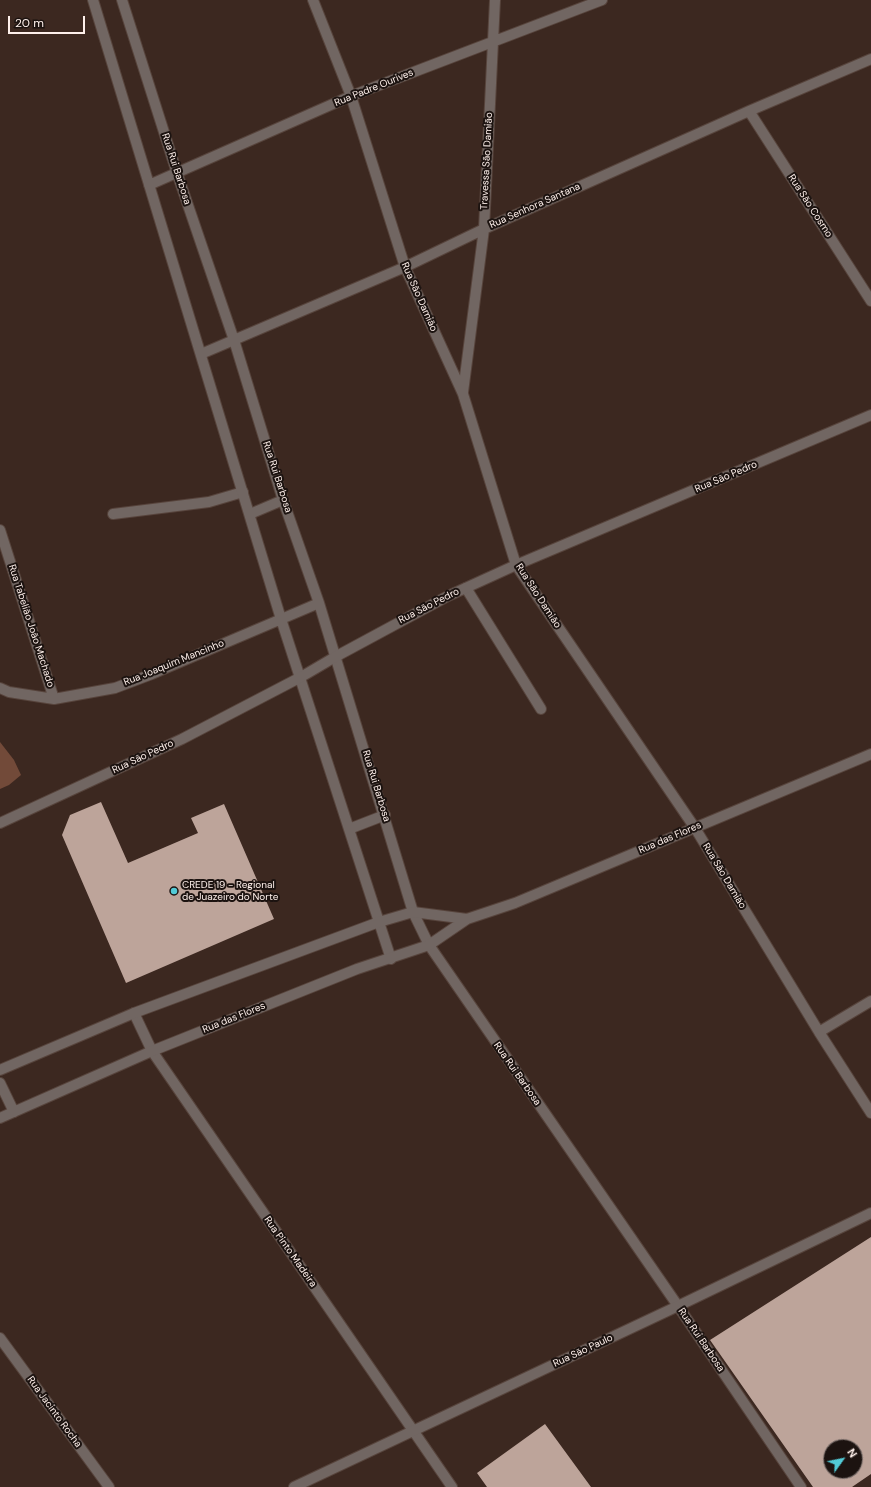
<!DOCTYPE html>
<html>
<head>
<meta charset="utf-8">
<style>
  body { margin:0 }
  #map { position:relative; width:871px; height:1487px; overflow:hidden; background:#3c2820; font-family:"DM Sans",sans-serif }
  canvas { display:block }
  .north { position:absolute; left:823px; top:1439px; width:40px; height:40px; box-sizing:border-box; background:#1c1310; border:1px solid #766b68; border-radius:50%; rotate:57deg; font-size:11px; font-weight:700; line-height:16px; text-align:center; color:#fef0eb }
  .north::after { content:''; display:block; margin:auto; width:14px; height:18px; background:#52cbd7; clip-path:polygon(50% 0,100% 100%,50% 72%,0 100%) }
  .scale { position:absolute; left:8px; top:16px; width:77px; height:18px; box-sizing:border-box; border:2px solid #fef0eb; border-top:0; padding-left:5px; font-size:12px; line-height:14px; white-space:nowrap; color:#fef0eb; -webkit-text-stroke:3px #1c1310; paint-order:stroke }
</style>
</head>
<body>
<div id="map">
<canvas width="871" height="1487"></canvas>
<div class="north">N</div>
<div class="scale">20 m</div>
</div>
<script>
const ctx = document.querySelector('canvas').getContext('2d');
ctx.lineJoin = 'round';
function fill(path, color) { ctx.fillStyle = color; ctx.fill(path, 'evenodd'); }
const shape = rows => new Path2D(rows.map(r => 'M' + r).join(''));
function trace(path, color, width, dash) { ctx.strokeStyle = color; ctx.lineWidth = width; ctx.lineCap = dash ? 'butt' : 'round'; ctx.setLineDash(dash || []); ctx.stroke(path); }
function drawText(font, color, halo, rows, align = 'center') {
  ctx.font = font + ' "DM Sans",sans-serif'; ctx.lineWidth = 4; ctx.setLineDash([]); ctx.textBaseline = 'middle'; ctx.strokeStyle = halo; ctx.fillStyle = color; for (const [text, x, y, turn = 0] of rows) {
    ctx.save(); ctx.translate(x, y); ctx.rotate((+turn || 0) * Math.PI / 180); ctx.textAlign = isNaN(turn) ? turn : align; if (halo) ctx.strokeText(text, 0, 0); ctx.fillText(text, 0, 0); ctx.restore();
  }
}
fill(shape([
  [0,742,14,760,21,775,9,785,0,789]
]), '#724a39');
fill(shape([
  [101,802,128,863,198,833,191,818,224,804,274,919,126,983,62,835,70,815],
  [871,1237,871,1474,852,1487,813,1487,710,1340],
  [831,1447,855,1447,855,1471,831,1471],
  [545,1424,591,1487,487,1487,477,1473]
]), '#bda49a');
const service = shape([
  [113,514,209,502,243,492],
  [466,588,541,709]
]);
const minor = shape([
  [93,0,281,619,391,959],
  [122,0,177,173,234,340,283,500,319,603,413,912,429,945,678,1306,801,1487],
  [313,0,351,96,405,267,463,394,516,565,695,828,819,1032,871,1113],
  [749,111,871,301],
  [149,185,351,96,602,0],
  [201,354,405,267,484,229,749,111,871,59],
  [463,392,484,229,495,0],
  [250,514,283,500],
  [0,530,54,699],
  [0,688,9,692,54,699,115,688,152,674,319,603],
  [349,829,385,815],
  [134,1013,152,1051,452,1487],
  [819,1032,871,1001],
  [0,1338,109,1487]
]);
const tertiary = shape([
  [0,823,182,739,301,677,335,657,448,596,516,565,871,415],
  [0,1070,134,1013,379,922,413,912,467,919],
  [0,1083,14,1112],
  [0,1118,152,1051,357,969,429,945,467,919,515,903,871,754],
  [294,1487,678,1306,871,1213]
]);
trace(service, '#57443c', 12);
trace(minor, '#57443c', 12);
trace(tertiary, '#57443c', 12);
trace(service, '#716662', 10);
trace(minor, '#716662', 10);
trace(tertiary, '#716662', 10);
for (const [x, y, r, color] of [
  [174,891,4,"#52cbd7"]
]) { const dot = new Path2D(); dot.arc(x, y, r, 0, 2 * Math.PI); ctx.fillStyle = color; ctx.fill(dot); trace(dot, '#1c1310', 1.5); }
drawText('10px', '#fef0eb', '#1c1310', [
  ["Rua Padre Ourives",374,88,-22],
  ["Travessa São Damião",487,161,-87],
  ["Rua Rui Barbosa",176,169,72],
  ["Rua Senhora Santana",535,206,-24],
  ["Rua São Cosmo",810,206,57],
  ["Rua São Damião",419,297,66],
  ["Rua Rui Barbosa",277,477,72],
  ["Rua São Pedro",726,477,-23],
  ["Rua São Damião",538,596,57],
  ["Rua São Pedro",429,606,-27],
  ["Rua Tabelião João Machado",31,626,72],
  ["Rua Joaquim Mancinho",174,663,-22],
  ["Rua São Pedro",143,757,-25],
  ["Rua Rui Barbosa",376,786,73],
  ["Rua das Flores",670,838,-23],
  ["Rua São Damião",724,876,59],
  ["Rua das Flores",234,1018,-22],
  ["Rua Rui Barbosa",517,1074,55],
  ["Rua Pinto Madeira",290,1252,55],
  ["Rua Rui Barbosa",701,1340,56],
  ["Rua São Paulo",583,1351,-25],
  ["Rua Jacinto Rocha",54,1412,54]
]);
drawText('10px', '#fef0eb', '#1c1310', [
  ["CREDE 19 - Regional",182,885],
  ["de Juazeiro do Norte",182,897]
], 'left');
</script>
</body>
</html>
